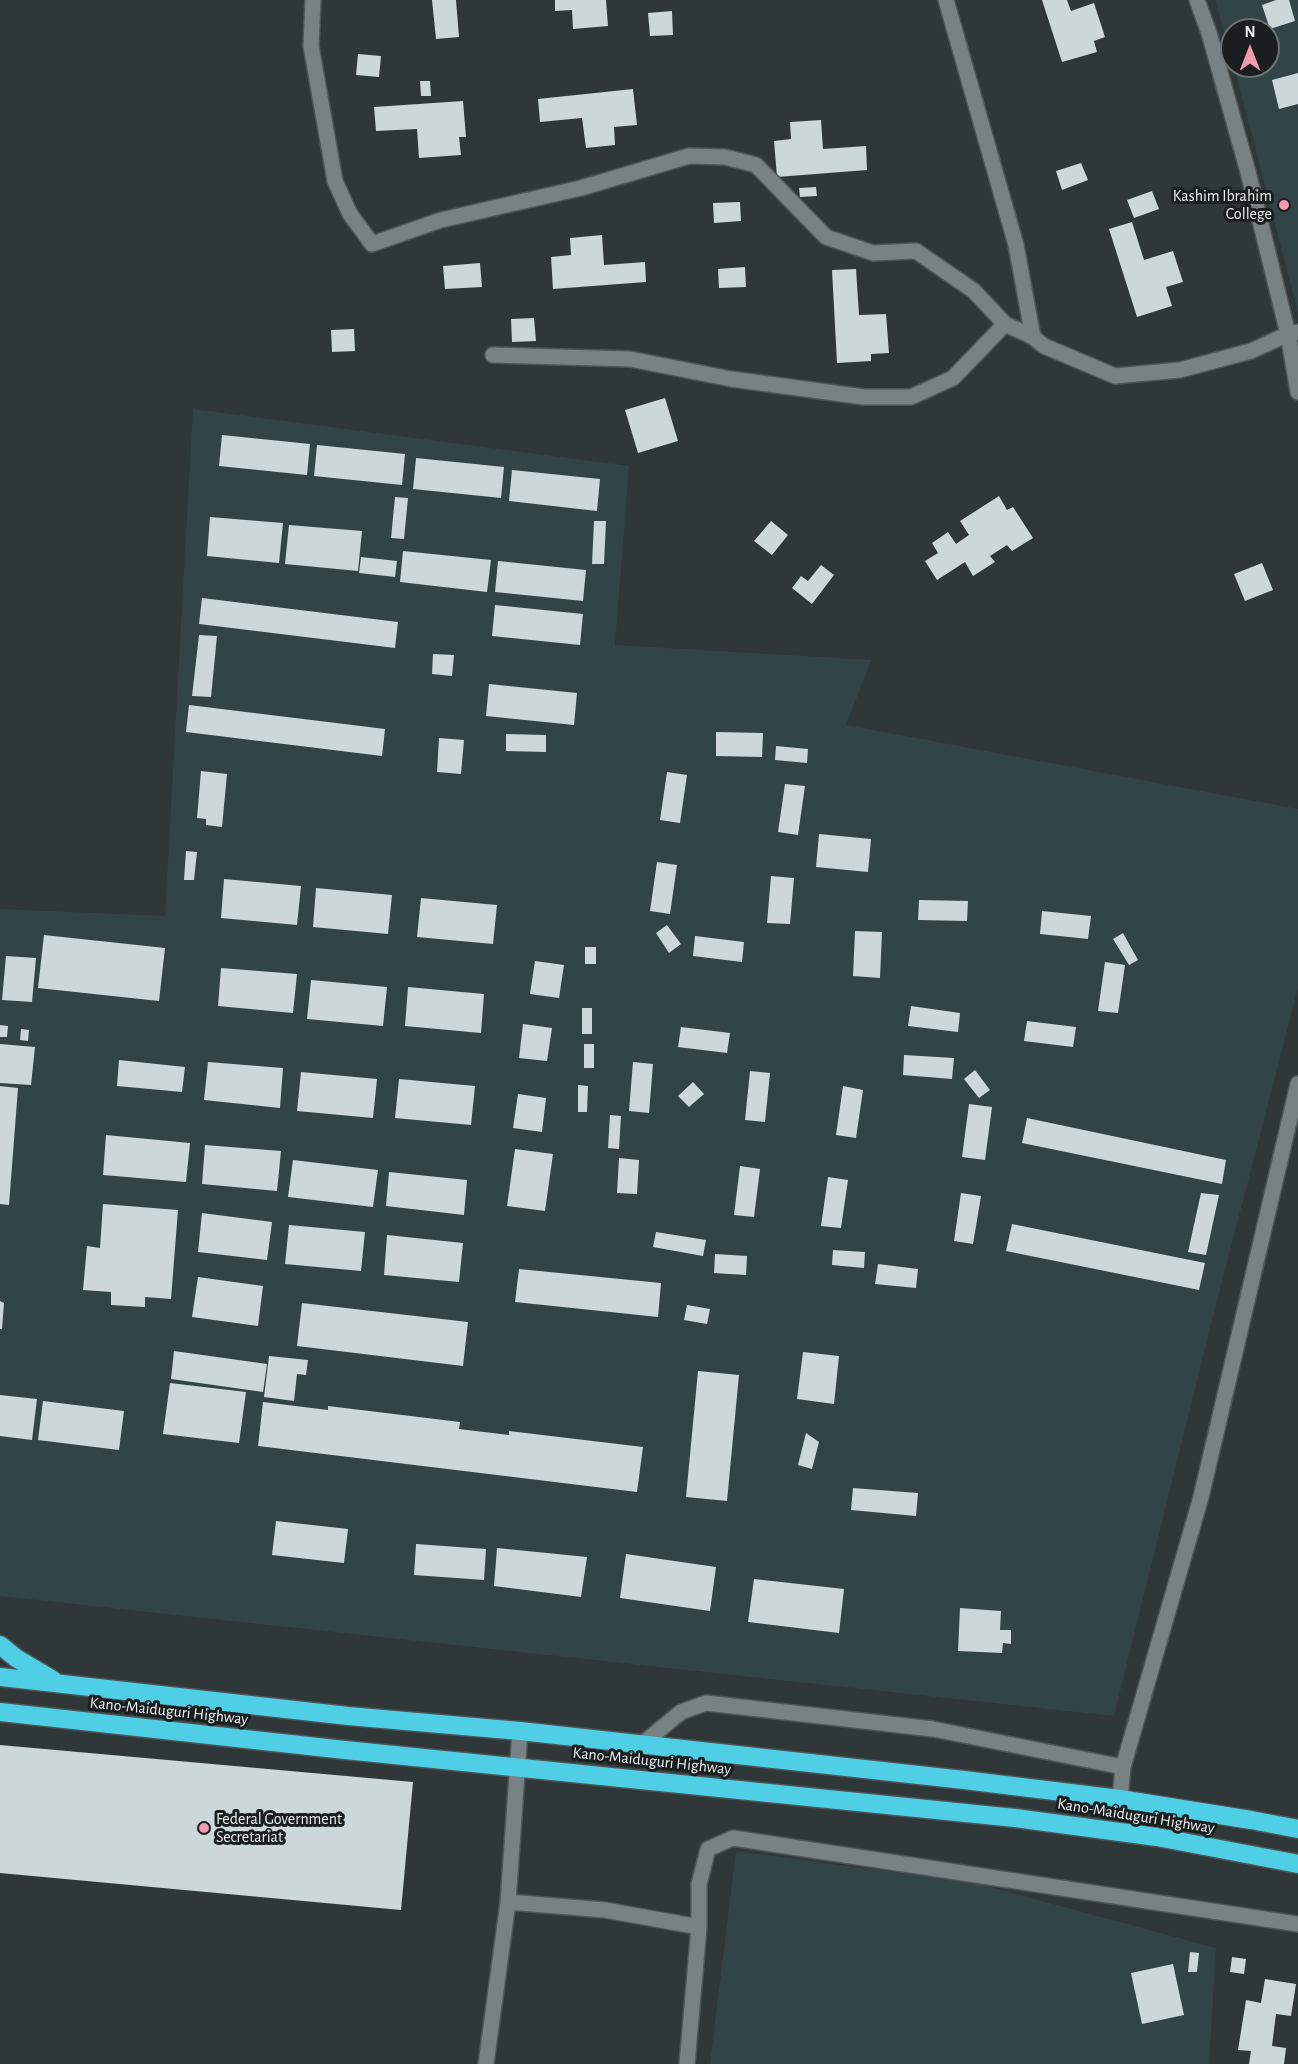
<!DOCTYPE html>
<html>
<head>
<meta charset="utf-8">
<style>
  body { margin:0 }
  #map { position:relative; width:1298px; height:2064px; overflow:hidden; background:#2f3739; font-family:"Alegreya Sans",sans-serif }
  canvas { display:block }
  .north { position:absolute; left:1220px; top:18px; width:60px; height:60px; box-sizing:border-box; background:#1a1e1e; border:2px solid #6e7273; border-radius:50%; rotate:0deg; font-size:16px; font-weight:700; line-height:24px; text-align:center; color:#ecf1f2 }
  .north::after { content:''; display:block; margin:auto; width:21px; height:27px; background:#f19ab2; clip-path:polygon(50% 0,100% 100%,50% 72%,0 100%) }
</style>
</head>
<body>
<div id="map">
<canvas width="1298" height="2064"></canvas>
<div class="north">N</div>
</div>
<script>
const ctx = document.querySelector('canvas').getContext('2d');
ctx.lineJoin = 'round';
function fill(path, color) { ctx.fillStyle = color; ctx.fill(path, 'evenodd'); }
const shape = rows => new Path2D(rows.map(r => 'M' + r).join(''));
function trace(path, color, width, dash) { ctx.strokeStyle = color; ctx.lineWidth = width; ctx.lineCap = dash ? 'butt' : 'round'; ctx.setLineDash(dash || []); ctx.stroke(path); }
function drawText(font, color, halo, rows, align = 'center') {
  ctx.font = font + ' "Alegreya Sans",sans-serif'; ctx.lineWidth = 6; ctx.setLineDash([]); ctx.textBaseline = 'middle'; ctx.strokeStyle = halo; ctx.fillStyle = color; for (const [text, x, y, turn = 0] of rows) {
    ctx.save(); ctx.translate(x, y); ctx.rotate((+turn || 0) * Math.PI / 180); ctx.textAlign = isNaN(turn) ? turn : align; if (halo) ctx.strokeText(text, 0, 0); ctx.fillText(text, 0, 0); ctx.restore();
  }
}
fill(shape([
  [1215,0,1298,0,1298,313,1234,66,1268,66,1268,30,1232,30,1232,61],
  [193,409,629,466,615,645,871,660,846,725,1298,809,1298,988,1211,1324,1114,1716,0,1596,0,909,165,916],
  [736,1851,975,1883,1216,1948,1209,2064,710,2064]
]), '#334446');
fill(shape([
  [432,0,456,0,459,37,436,39],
  [555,0,606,0,608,26,573,29,572,10,555,11],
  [1042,0,1067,0,1071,11,1094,3,1105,37,1094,41,1097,52,1062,62],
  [1276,0,1289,0,1295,21,1270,29,1262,5],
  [672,11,673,35,650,36,648,13],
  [358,54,381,56,379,77,356,75],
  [1298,73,1298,104,1279,109,1272,80],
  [420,81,430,81,431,96,421,96],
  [633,89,637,125,614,127,615,145,586,148,582,118,540,122,538,99],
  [463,101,466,137,459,137,461,155,419,158,417,129,376,131,374,107],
  [821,120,823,149,866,146,867,170,777,177,774,141,791,139,790,122],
  [1081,163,1088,180,1062,190,1056,171],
  [816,187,817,196,800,197,799,188],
  [1152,191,1159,209,1134,218,1127,200],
  [740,202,741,221,714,223,713,203],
  [1132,222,1144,260,1173,251,1183,282,1166,287,1172,306,1137,317,1109,229],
  [602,235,604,265,645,262,646,282,553,289,551,257,571,255,570,238],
  [480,263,482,287,445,289,443,266],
  [745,267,746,287,719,288,718,269],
  [856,269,859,315,886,314,889,353,871,354,871,361,837,363,832,270],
  [534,318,536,341,512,342,511,319],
  [354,329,355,351,332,352,331,330],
  [665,398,678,441,638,453,625,410],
  [222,435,310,444,307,475,219,466],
  [317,445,405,454,402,485,314,476],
  [416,458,504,467,501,498,413,489],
  [512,470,600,479,597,511,509,501],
  [999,496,1007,510,1013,507,1033,538,1012,551,1007,545,990,556,995,562,973,576,965,562,937,580,925,561,938,553,932,543,948,532,956,544,969,535,960,521],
  [395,497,408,498,404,539,391,538],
  [210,517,283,523,279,563,207,556],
  [594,521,606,521,604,564,592,564],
  [771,521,788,535,772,555,754,541],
  [289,525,362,531,358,571,285,564],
  [403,551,491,560,487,592,400,582],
  [361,557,397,561,395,577,359,573],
  [498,561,586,570,583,601,495,592],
  [1262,563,1273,590,1245,601,1234,574],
  [821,565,834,575,812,604,792,588,801,576,808,581],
  [202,598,398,622,395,648,199,624],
  [495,605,583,614,580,645,492,636],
  [199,635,217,636,211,697,192,696],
  [433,654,454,655,452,676,432,674],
  [489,684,577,693,574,725,486,716],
  [189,705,385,729,382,756,186,732],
  [716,732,763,733,762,757,716,756],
  [506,734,546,735,546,752,506,751],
  [439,738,464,740,461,774,437,772],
  [776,746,808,749,807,763,775,760],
  [201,771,227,774,222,827,206,825,206,819,197,818],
  [667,772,687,775,680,823,660,820],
  [785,784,805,786,798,835,778,832],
  [819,834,871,839,868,872,816,867],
  [186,851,197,852,194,880,184,880],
  [657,862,677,865,670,914,650,911],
  [771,876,794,878,790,924,767,923],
  [224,879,301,886,297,925,221,918],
  [316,888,392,895,388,934,313,927],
  [421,898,497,905,493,944,417,937],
  [919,900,968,901,967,921,918,920],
  [1042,911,1091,916,1088,939,1040,934],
  [667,925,681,944,669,953,656,933],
  [855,931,882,932,880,978,853,976],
  [1123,933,1138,960,1129,965,1113,939],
  [44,935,165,948,159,1001,38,988],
  [695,936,744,942,742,962,693,956],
  [585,947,596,947,596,964,585,964],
  [6,956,36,958,32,1002,2,1000],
  [535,961,564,965,559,998,530,994],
  [1105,962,1125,965,1118,1013,1098,1011],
  [221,968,297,974,293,1013,218,1006],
  [311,980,387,987,383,1026,307,1019],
  [408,987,484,994,481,1033,405,1026],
  [911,1006,960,1013,958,1032,908,1026],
  [582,1008,592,1008,592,1034,582,1034],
  [1027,1021,1076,1027,1073,1047,1024,1041],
  [523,1024,552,1028,547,1061,519,1058],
  [0,1025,8,1026,7,1037,0,1037],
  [681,1027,730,1033,727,1053,678,1047],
  [21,1029,29,1030,28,1041,20,1040],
  [0,1044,35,1047,31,1085,0,1083],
  [584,1044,594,1044,594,1068,584,1068],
  [904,1055,954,1058,952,1079,903,1075],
  [119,1060,185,1067,182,1092,117,1086],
  [208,1062,283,1068,280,1108,204,1100],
  [633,1062,653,1064,649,1113,629,1111],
  [975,1070,990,1090,979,1098,964,1079],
  [750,1071,770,1073,765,1122,745,1120],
  [301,1072,377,1079,373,1118,297,1111],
  [399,1079,475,1086,471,1125,395,1118],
  [693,1082,704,1094,689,1107,678,1096],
  [578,1085,588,1086,587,1112,578,1112],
  [0,1086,18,1088,9,1205,0,1204],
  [843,1086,863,1090,856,1138,836,1135],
  [518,1094,546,1098,542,1132,513,1128],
  [969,1104,992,1107,985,1160,962,1157],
  [610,1115,621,1116,619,1149,608,1148],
  [1027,1118,1226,1160,1222,1184,1022,1143],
  [106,1135,190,1143,186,1182,103,1175],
  [205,1145,281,1151,277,1191,202,1184],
  [515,1149,553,1154,545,1211,507,1206],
  [619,1158,639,1160,637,1194,617,1193],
  [293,1160,378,1170,373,1207,288,1197],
  [740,1166,760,1169,754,1217,734,1215],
  [389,1172,467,1180,464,1215,386,1206],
  [828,1177,848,1180,841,1228,821,1226],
  [961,1193,981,1196,973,1244,954,1241],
  [1201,1193,1219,1195,1206,1255,1188,1252],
  [103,1204,178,1210,171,1299,145,1297,145,1307,111,1305,111,1292,83,1290,87,1246,100,1248],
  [202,1213,272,1222,267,1260,198,1252],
  [1012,1224,1205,1263,1199,1290,1006,1251],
  [289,1225,365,1232,361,1271,285,1264],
  [656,1232,706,1240,703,1256,653,1247],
  [387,1235,463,1243,459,1282,384,1275],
  [833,1250,865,1252,864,1268,832,1265],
  [715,1254,747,1256,746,1275,714,1273],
  [878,1264,918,1269,916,1288,875,1284],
  [519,1269,661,1283,658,1317,515,1302],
  [198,1277,263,1286,258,1326,192,1317],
  [0,1301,4,1303,2,1329,0,1329],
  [302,1303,468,1322,463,1366,297,1346],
  [687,1305,710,1309,707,1324,684,1320],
  [174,1351,267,1364,263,1392,171,1379],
  [803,1352,839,1356,834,1404,797,1399],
  [269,1356,308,1360,306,1375,297,1374,294,1401,264,1397],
  [698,1371,739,1375,727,1501,686,1497],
  [170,1383,246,1392,239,1443,163,1434],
  [0,1395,37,1399,32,1440,0,1436],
  [43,1401,124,1411,119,1450,38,1440],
  [263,1402,328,1410,328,1406,460,1422,459,1429,509,1435,509,1431,643,1447,637,1492,258,1446],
  [806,1433,819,1442,812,1469,798,1465],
  [853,1488,918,1493,916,1516,851,1510],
  [276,1521,348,1529,344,1563,272,1555],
  [416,1544,486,1549,484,1580,414,1575],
  [497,1548,587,1557,581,1597,494,1586],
  [626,1554,716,1567,710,1611,620,1598],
  [754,1579,844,1589,839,1633,748,1622],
  [960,1608,1001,1611,1000,1630,1011,1630,1011,1644,1003,1643,1002,1653,958,1651],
  [0,1745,413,1782,401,1910,0,1873],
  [1190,1952,1199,1953,1197,1972,1188,1972],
  [1232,1957,1246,1959,1244,1974,1230,1972],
  [1173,1964,1184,2015,1142,2024,1131,1973],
  [1265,1979,1296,1984,1291,2016,1276,2014,1272,2046,1286,2048,1284,2064,1249,2064,1251,2051,1238,2050,1246,2000,1261,2003]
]), '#ccd7d9');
const minor = shape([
  [313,0,311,46,335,181,350,214,372,244,441,220,581,188,689,156,725,157,756,165,826,237,873,253,916,251,974,291,1005,324,1033,337,1044,346,1115,376,1180,370,1251,351,1288,334,1298,332],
  [946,0,1016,245,1033,337],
  [1197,0,1209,33,1248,172,1288,334,1298,392],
  [493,355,630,359,731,379,864,397,911,397,953,378,1005,324],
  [641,1745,681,1712,706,1703,933,1729,1123,1767],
  [1120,1799,1123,1767,1201,1497,1298,1084],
  [508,1902,605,1910,699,1927],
  [486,2064,508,1902,520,1731],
  [687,2064,699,1927,699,1884,708,1849,733,1838,1298,1924]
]);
const highway = shape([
  [0,1645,16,1658,53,1680],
  [0,1677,348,1716,520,1731,964,1780,1120,1799,1251,1820,1298,1829],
  [0,1712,345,1750,1015,1818,1157,1837,1298,1864]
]);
trace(minor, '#4e5557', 18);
trace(highway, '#4e5557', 21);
trace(minor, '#788183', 15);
trace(highway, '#4fcfe6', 18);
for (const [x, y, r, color] of [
  [1284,205,6,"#f19ab2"],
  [204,1828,6,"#f19ab2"]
]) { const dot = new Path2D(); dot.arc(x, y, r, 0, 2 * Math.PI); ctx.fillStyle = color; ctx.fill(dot); trace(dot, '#1a1e1e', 2); }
drawText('16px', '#ecf1f2', '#1a1e1e', [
  ["Kashim Ibrahim",1272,196],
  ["College",1272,214],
  ["Federal Government",216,1819,"left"],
  ["Secretariat",216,1837,"left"]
], 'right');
drawText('16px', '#ecf1f2', '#1a1e1e', [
  ["Kano-Maiduguri Highway",169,1711,6],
  ["Kano-Maiduguri Highway",652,1761,6],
  ["Kano-Maiduguri Highway",1136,1816,9]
]);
</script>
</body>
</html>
